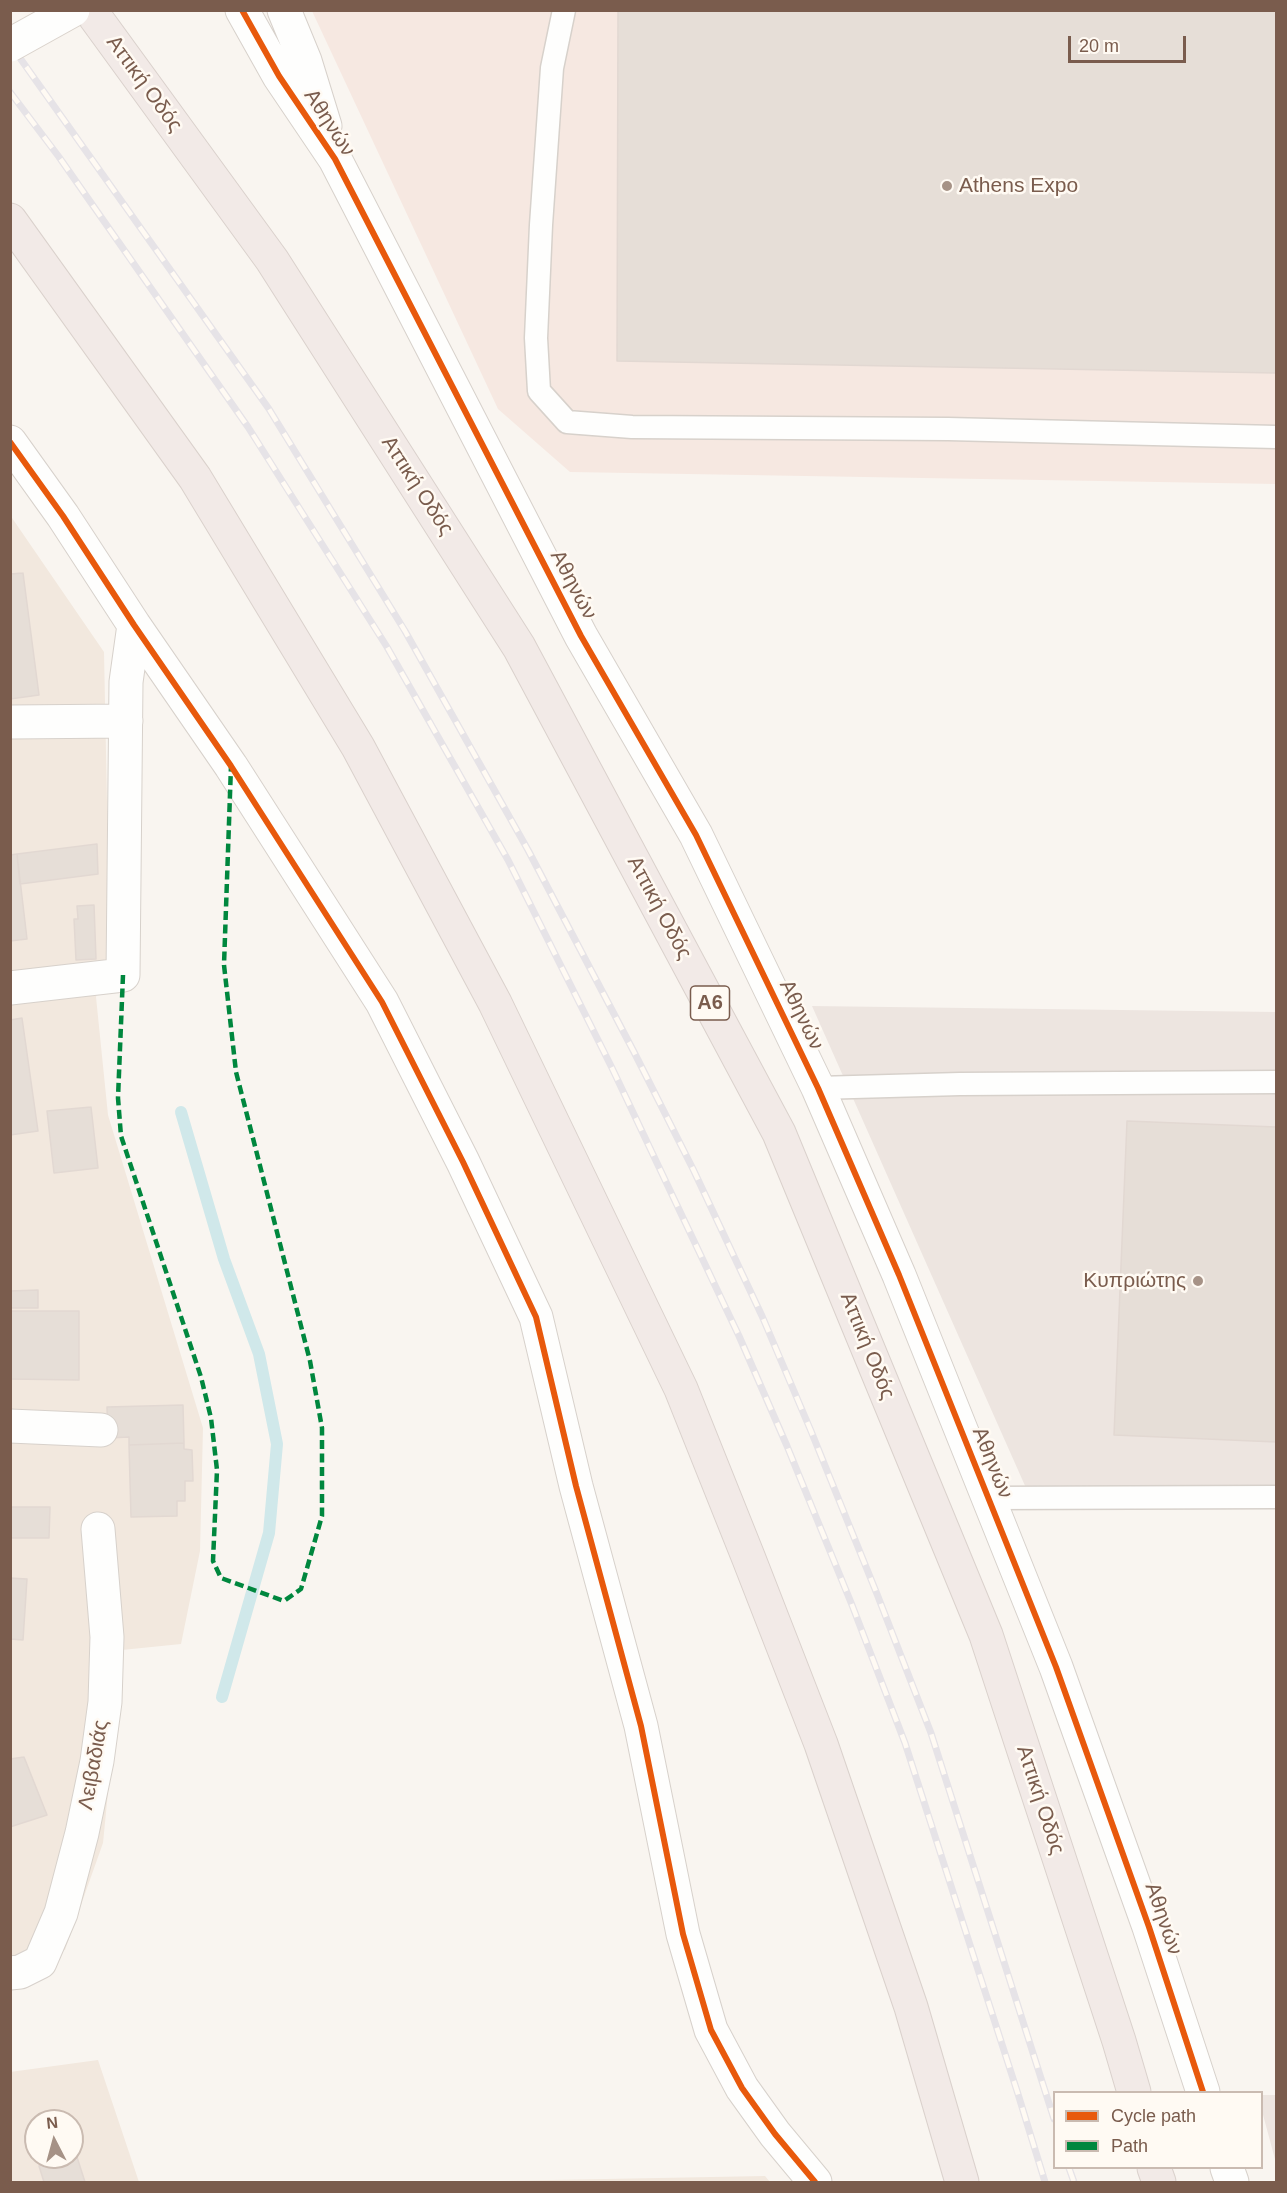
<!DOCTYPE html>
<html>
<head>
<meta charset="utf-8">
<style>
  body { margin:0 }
  #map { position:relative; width:1287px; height:2193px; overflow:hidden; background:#f9f5f0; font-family:Helvetica,sans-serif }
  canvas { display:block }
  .frame { position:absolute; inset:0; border:12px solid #7a5c4d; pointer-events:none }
  .legend { position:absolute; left:1053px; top:2091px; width:210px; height:78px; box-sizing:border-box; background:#fffaf3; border:2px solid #cabbb1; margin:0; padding:8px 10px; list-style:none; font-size:18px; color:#7a5c4d }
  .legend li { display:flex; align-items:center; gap:12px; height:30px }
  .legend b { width:30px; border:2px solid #cabbb1 }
  .north { position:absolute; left:24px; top:2109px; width:60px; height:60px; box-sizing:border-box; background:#fffaf3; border:2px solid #cabbb1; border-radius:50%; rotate:354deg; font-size:16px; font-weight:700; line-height:24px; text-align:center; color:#7a5c4d }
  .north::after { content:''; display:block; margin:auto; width:21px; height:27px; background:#a69286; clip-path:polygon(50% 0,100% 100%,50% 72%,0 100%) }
  .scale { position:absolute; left:1068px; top:36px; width:118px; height:27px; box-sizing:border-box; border:3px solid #7a5c4d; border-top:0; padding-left:8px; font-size:18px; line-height:21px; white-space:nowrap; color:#7a5c4d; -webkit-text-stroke:4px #fffaf3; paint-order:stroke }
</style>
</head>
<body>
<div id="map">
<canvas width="1287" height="2193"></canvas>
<div class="frame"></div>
<ul class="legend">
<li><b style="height:8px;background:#e8590c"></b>Cycle path</li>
<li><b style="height:8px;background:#00873e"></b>Path</li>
</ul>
<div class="north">N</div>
<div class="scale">20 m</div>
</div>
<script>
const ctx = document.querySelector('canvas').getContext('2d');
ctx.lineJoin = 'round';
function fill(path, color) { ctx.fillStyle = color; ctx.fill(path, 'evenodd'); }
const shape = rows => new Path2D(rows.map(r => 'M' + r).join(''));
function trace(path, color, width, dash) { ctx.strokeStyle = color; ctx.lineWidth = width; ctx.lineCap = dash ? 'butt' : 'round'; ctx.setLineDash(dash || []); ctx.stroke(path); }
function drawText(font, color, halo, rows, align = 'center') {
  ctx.font = font + ' Helvetica,sans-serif'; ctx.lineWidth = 5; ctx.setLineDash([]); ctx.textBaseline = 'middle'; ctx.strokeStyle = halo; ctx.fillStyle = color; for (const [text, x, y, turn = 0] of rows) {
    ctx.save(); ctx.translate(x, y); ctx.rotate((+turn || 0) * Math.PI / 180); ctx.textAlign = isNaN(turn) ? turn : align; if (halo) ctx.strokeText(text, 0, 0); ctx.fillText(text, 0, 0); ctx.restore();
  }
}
fill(shape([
  [10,515,104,652,110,954,96,997,108,1115,203,1428,200,1551,181,1644,122,1650,103,1843,65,1950,11,1959],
  [98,2060,139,2182,11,2182,10,2072],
  [36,2121,72,2121,72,2157,36,2157],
  [765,2176,770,2182,445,2182]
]), '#f2e8de');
fill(shape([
  [312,11,1276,11,1276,484,570,472,498,409]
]), '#f6e8e1');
fill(shape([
  [812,1006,1276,1012,1276,1507,1034,1506],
  [1262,2095,1276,2095,1276,2163,1262,2111]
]), '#ede5e0');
trace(shape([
  [181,1112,224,1259,259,1354,277,1444,269,1533,222,1697]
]), '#d0e8ea', 12);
const building = shape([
  [618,10,1276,10,1276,373,617,361,618,10],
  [23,573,39,695,10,699,10,574,23,573],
  [97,844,98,874,20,884,17,854,97,844],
  [17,854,27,939,10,941,10,855,17,854],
  [94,905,96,959,76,960,74,919,78,919,77,906,94,905],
  [22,1018,38,1131,10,1135,10,1020,22,1018],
  [91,1107,98,1168,54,1173,47,1111,91,1107],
  [1127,1121,1276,1127,1276,1442,1114,1435,1127,1121],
  [38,1290,38,1308,10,1308,10,1291,38,1290],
  [10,1311,79,1311,79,1380,10,1379,10,1311],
  [183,1405,184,1443,129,1445,129,1437,108,1438,107,1407,183,1405],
  [184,1443,184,1449,192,1450,193,1481,185,1481,185,1501,177,1501,177,1516,131,1517,129,1445,184,1443],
  [10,1507,50,1507,49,1538,10,1538,10,1507],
  [10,1578,27,1579,23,1640,10,1639,10,1578],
  [24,1757,47,1815,10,1827,10,1759,24,1757],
  [76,2154,85,2182,44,2182,39,2166,76,2154]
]);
fill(building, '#e6ded7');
trace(building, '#e2d8d2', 1.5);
const lane = shape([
  [564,10,552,68,541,225,536,338,539,391,567,422,632,427,948,429,1276,437],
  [818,1088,960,1084,1276,1082],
  [989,1498,1276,1497]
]);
const street = shape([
  [242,10,279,76,335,159,581,636,696,835,818,1088,899,1275,1056,1667,1149,1927,1203,2092],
  [284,10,305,61,325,126],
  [10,442,63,516,134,625,231,766,382,1002,463,1162,536,1317,576,1486,641,1726,683,1934,711,2030,742,2088,775,2134,815,2182],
  [10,722,126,721],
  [10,988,123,975,126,682,134,625],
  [10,1426,101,1430],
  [10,1973,20,1972,40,1962,61,1913,82,1833,97,1761,105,1702,107,1637,98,1529],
  [1227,2168,1232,2182]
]);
const highway = shape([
  [90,10,272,260,519,647,779,1133,986,1635,1119,2041,1134,2092],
  [10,220,195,478,358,747,495,1003,681,1389,749,1559,821,1744,911,2007,962,2182],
  [1154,2168,1159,2182]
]);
trace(lane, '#d7d1cb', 25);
trace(street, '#d7d1cb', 35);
trace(highway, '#dad1cc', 35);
trace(lane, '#fefefd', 22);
trace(street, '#fefefd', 33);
trace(highway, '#f2eae7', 33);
const rail = shape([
  [10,44,269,409,405,631,528,850,634,1052,693,1169,762,1316,811,1431,877,1594,931,1733,1054,2119],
  [10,92,59,157,248,427,387,647,508,860,612,1068,739,1336,787,1446,852,1605,905,1743,1018,2094,1045,2182],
  [1069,2168,1074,2182]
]);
trace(rail, '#e6e3e7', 7);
trace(rail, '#fffaf3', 4.5, [14]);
const secondaryBridge = shape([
  [10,45,73,10]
]);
trace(secondaryBridge, '#d9d2cb', 35, []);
trace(secondaryBridge, '#fefefd', 33);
trace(shape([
  [123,975,118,1098,121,1136,201,1377,211,1418,217,1470,213,1561,221,1578,284,1601,301,1589,322,1516,322,1428,310,1361,236,1072,224,965,231,766]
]), '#00873e', 4.5, [9, 4.5]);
trace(shape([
  [242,10,279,76,335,159,581,636,696,835,818,1088,899,1275,1056,1667,1149,1927,1203,2092],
  [10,442,63,516,134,625,231,766,382,1002,463,1162,536,1317,576,1486,641,1726,683,1934,711,2030,742,2088,775,2134,815,2182]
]), '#e8590c', 6);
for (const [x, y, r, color] of [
  [947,186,6,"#a69286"],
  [1198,1281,6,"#a69286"]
]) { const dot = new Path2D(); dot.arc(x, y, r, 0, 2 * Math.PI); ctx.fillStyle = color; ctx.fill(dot); trace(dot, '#fffaf3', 2); }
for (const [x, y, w] of [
  [710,1003,39]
]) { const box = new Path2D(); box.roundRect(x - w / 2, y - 17, w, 34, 4.5); ctx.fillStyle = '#fffaf3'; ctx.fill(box); trace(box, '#7a5c4d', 1.5); }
drawText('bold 20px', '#7a5c4d', null, [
  ["Α6",710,1003]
]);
drawText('21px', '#7a5c4d', '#fffaf3', [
  ["Αττική Οδός",144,84,54],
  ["Αθηνών",329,123,57],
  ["Αττική Οδός",417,486,57],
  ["Αθηνών",573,585,62],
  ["Αττική Οδός",659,908,62],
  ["Αθηνών",801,1015,64],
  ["Αττική Οδός",867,1346,68],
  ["Αθηνών",992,1463,68],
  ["Λειβαδιάς",94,1765,-80],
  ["Αττική Οδός",1040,1800,72],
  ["Αθηνών",1163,1919,71]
]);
drawText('21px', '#7a5c4d', '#fffaf3', [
  ["Athens Expo",959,186],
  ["Κυπριώτης",1186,1281,"right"]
], 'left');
</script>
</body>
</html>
